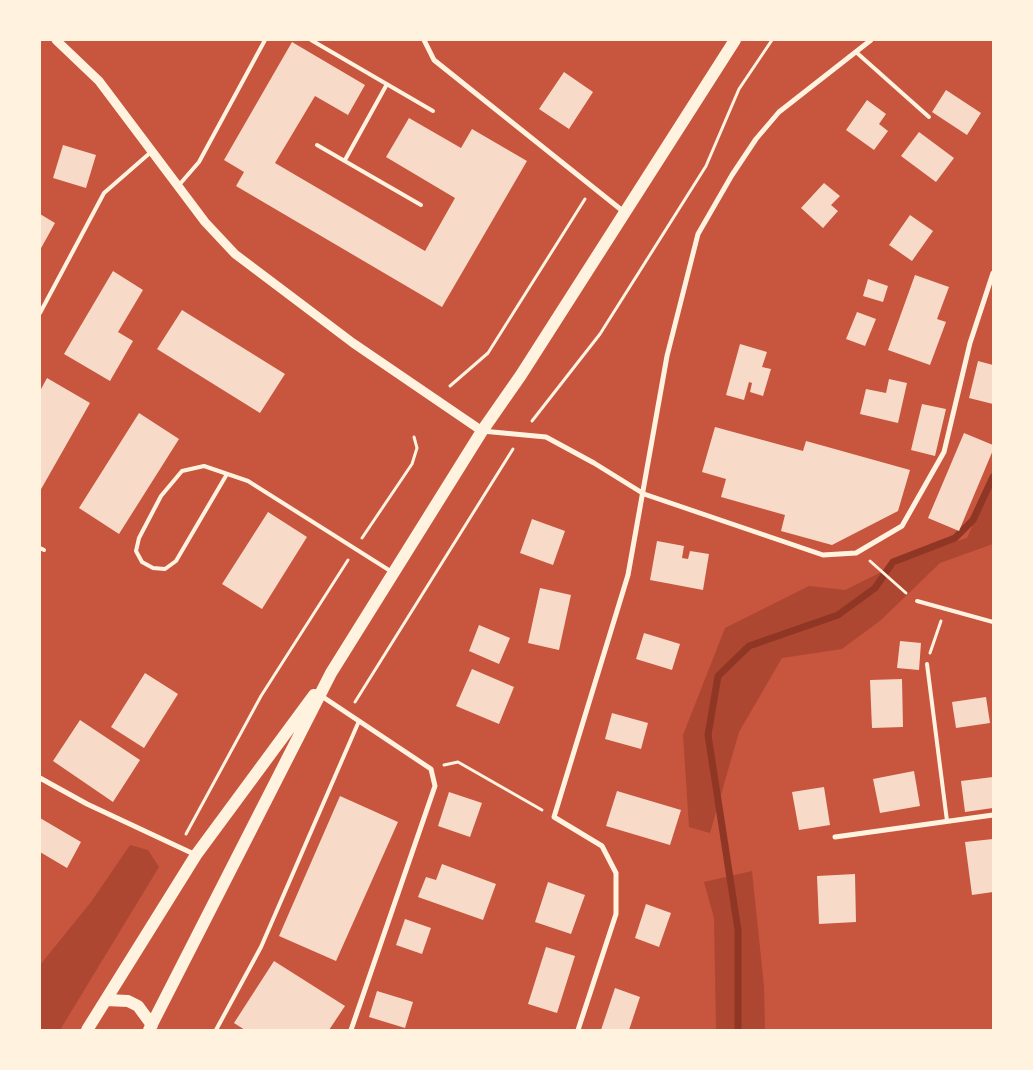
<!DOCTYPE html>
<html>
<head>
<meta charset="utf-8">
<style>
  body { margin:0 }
  #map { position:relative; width:1033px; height:1070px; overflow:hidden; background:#c8553d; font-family:Overpass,sans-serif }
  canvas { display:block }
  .frame { position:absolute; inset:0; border:41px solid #fff3e0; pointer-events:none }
</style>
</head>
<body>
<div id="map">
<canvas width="1033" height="1070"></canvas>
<div class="frame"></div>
</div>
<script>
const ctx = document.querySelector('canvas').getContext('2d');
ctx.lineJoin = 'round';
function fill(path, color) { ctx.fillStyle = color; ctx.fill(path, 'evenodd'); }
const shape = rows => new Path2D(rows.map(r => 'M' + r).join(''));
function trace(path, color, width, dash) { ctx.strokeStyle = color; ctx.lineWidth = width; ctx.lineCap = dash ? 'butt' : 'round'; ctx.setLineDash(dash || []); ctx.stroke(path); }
fill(shape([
  [993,478,993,544,940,563,881,620,842,649,782,658,739,732,710,833,689,827,683,735,725,628,809,586,845,590,922,552,967,538],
  [130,845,148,850,159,867,60,1030,40,1030,40,965,91,902],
  [752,871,764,986,765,1030,716,1030,714,918,704,882]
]), '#ae4732');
trace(shape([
  [738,1030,738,930,708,735,718,676,749,646,838,615,875,588,893,562,955,538,973,520,993,477]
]), '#8f3625', 7);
fill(shape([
  [292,42,365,85,348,115,315,96,275,163,425,251,455,198,386,157,409,118,461,148,472,129,527,161,442,307,236,186,244,172,224,160],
  [564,72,593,92,569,129,539,109],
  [946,90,981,113,967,135,932,112],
  [867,100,886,114,879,124,888,131,874,150,846,130],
  [919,132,954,158,936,182,901,156],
  [63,145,96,155,86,188,53,178],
  [824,183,840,196,831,205,838,211,823,228,801,208],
  [40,214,55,223,40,250],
  [910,215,933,231,912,261,889,245],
  [113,271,143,290,118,332,133,341,110,381,64,354],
  [915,275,949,287,937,319,946,322,930,365,888,350],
  [868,279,888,286,883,302,863,296],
  [182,310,285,374,260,413,157,349],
  [857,312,876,319,865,346,846,339],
  [740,344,767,352,762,367,771,369,763,396,750,392,752,383,749,382,744,400,726,395],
  [978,361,993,365,993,404,969,398],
  [47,378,90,403,40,491,40,391],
  [889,379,907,383,898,423,860,414,866,389,886,393],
  [922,404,946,409,935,456,911,450],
  [139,413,179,439,119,534,79,508],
  [715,427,803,451,806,441,910,470,898,511,832,545,781,531,785,515,721,497,726,479,702,472],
  [964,433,993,445,993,450,959,531,928,518],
  [268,512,307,537,262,609,222,584],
  [532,519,565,531,553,565,520,553],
  [657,541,684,546,682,558,688,559,690,551,709,554,703,590,650,580],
  [540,588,571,595,559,650,528,643],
  [479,625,510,638,499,664,469,651],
  [644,633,680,644,672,670,636,659],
  [900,641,921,643,919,670,897,668],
  [472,669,514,687,499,724,456,706],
  [145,673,178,694,144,748,111,727],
  [902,679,903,727,872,728,870,680],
  [986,697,990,723,956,728,952,702],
  [612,713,648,723,641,749,605,739],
  [80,720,140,760,113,802,53,761],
  [914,771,920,806,880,813,873,779],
  [993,777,993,808,965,812,961,781],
  [824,787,830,825,799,830,792,792],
  [617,791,681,810,670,845,606,826],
  [449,792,482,803,470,837,438,826],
  [340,796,398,822,336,961,279,936],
  [40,818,81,842,67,868,40,852],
  [993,839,993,892,972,895,965,842],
  [442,864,496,884,483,920,418,897,426,877,436,880],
  [855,874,856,922,819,924,817,876],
  [548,882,585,895,571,934,535,922],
  [646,904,671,913,659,947,635,938],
  [405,919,431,928,422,954,396,945],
  [546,947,575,956,557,1013,528,1004],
  [274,961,345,1006,329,1030,245,1030,234,1023],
  [615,988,640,997,629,1030,601,1030],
  [377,991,413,1002,405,1028,369,1017]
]), '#f7dbc8');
trace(shape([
  [450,386,488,353,585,199],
  [532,421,600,334,706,166,739,89,772,40],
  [362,538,412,464,417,448,414,437],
  [870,561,906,593],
  [930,653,941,621],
  [355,702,513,449],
  [444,765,458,762,542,810],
  [186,834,261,696,348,560]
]), '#fff3e0', 3);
trace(shape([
  [311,40,433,111],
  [856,52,929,117],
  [317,145,421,205],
  [345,160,387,84],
  [179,185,199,162,265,40],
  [40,313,104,193,151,152],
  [227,474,176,561,165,569,153,568,142,562,136,551,139,538,161,496,182,471,204,466,248,481,392,572],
  [40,548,44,550],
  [917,601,993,622],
  [927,664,947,821],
  [216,1030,261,947,359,721]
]), '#fff3e0', 4);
trace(shape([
  [424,40,434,60,624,212],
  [482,431,546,437,594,463,644,494,823,555,856,553,902,526,944,452,970,343,993,273],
  [320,695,431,769,435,786,351,1030],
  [40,778,87,804,196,855],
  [835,837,993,815],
  [578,1030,616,914,616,873,602,846,554,817,628,575,667,356,698,234,732,175,756,139,779,112,871,40]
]), '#fff3e0', 5);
trace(shape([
  [56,40,99,81,205,222,235,254,353,343,482,431]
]), '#fff3e0', 9);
trace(shape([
  [106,1000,128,1001,138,1006,152,1025],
  [87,1030,196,855,314,695],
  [149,1030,331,673,482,431,521,375,735,40]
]), '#fff3e0', 12);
</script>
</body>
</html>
